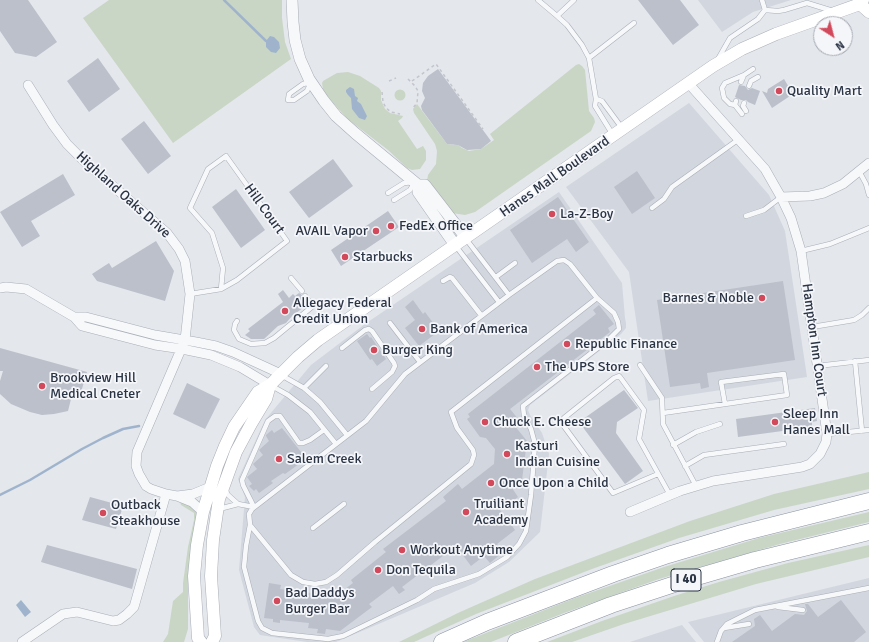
<!DOCTYPE html>
<html>
<head>
<meta charset="utf-8">
<style>
  body { margin:0 }
  #map { position:relative; width:869px; height:642px; overflow:hidden; background:#e4e7ec; font-family:Signika,sans-serif }
  canvas { display:block }
  .north { position:absolute; left:813px; top:16px; width:40px; height:40px; box-sizing:border-box; background:#f4f6f9; border:1px solid #a4a8b1; border-radius:50%; rotate:144deg; font-size:11px; font-weight:700; line-height:16px; text-align:center; color:#2b3445 }
  .north::after { content:''; display:block; margin:auto; width:14px; height:18px; background:#d1495b; clip-path:polygon(50% 0,100% 100%,50% 72%,0 100%) }
</style>
</head>
<body>
<div id="map">
<canvas width="869" height="642"></canvas>
<div class="north">N</div>
</div>
<script>
const ctx = document.querySelector('canvas').getContext('2d');
ctx.lineJoin = 'round';
function fill(path, color) { ctx.fillStyle = color; ctx.fill(path, 'evenodd'); }
const shape = rows => new Path2D(rows.map(r => 'M' + r).join(''));
function trace(path, color, width, dash) { ctx.strokeStyle = color; ctx.lineWidth = width; ctx.lineCap = dash ? 'butt' : 'round'; ctx.setLineDash(dash || []); ctx.stroke(path); }
function drawText(font, color, halo, rows, align = 'center') {
  ctx.font = font + ' Signika,sans-serif'; ctx.lineWidth = 3.5; ctx.setLineDash([]); ctx.textBaseline = 'middle'; ctx.strokeStyle = halo; ctx.fillStyle = color; for (const [text, x, y, turn = 0] of rows) {
    ctx.save(); ctx.translate(x, y); ctx.rotate((+turn || 0) * Math.PI / 180); ctx.textAlign = isNaN(turn) ? turn : align; if (halo) ctx.strokeText(text, 0, 0); ctx.fillText(text, 0, 0); ctx.restore();
  }
}
fill(shape([
  [698,0,791,0,753,12,722,32],
  [689,103,769,195,785,231,807,377,648,401,629,272,566,187],
  [559,192,622,283,625,318,626,323,626,328,621,334,530,405,528,410,530,415,542,433,549,454,540,532,509,562,475,583,336,642,307,642,260,635,254,627,239,570,245,497,238,479,265,420,311,365,365,324],
  [869,578,869,642,704,642,688,622],
  [682,625,696,642,630,642]
]), '#d2d6de');
fill(shape([
  [109,0,282,0,282,18,285,42,291,59,173,143,83,18],
  [579,64,582,66,585,70,589,111,594,118,595,122,591,131,475,212,465,215,452,213,427,181,428,175,436,164,437,151,435,144,414,113,413,109,417,104,447,144,454,145,457,144,462,148,469,151,481,149,494,140,490,134,576,65],
  [348,72,360,76,379,88,381,91,381,100,385,109,390,113,403,116,402,118,398,121,417,149,423,146,426,151,426,160,420,169,412,170,407,168,388,150,349,120,331,101,323,89,322,83,323,81,337,73],
  '394.5 95a5.5 5.5 0 1 1 11 0a5.5 5.5 0 1 1-11 0Z',
  [869,472,869,489,774,510,679,538,592,569,476,614,414,642,399,642,460,612,535,579,690,521,774,494],
  [180,502,189,504,196,510,197,515,190,559,188,585,188,629,184,642,163,642,168,634,173,601,183,592,183,583,188,547,194,520,194,513,181,505],
  [869,512,869,522,780,544,659,579,564,613,491,642,463,642,575,598,664,567,759,538],
  [869,545,869,557,756,584,624,624,572,642,547,642,602,621,674,596,719,582,788,563]
]), '#c9d6c5');
fill(shape([
  [270,36,274,37,279,42,280,48,276,53,271,52,266,47,266,41],
  [350,87,354,89,355,96,358,98,357,101,361,104,367,116,365,120,359,118,352,109,351,98,348,95,346,92,346,90],
  [21,600,31,612,25,617,16,605]
]), '#9fb4cc');
trace(shape([
  [224,0,266,41],
  [0,495,30,480,82,449,103,438,123,429,139,426]
]), '#9fb4cc', 2.5);
fill(shape([
  [0,0,28,0,57,42,36,57,15,53,0,31],
  [638,0,680,0,699,25,673,45],
  [98,58,120,89,89,112,67,81],
  [438,69,491,141,481,149,467,150,458,145,447,144,422,110,421,106,425,98,422,91,423,83,428,76],
  [784,79,793,94,772,108,762,91,767,93,768,89],
  [739,85,745,86,748,90,752,88,760,91,755,105,748,102,746,100,741,100,735,97],
  [144,121,171,156,148,174,121,139],
  [333,159,353,186,309,218,289,192],
  [637,171,655,198,632,214,614,187],
  [63,174,75,195,31,221,40,236,22,247,0,212],
  [236,189,265,230,241,248,212,207],
  [558,197,589,242,576,252,567,239,532,263,510,230],
  [388,211,399,227,341,266,331,250],
  [156,241,174,271,165,301,97,281,92,274,109,263,112,268],
  [783,281,795,360,707,373,709,387,701,389,700,383,670,387,657,300],
  [283,290,289,298,293,294,295,296,299,293,302,295,303,300,301,303,304,307,292,316,286,323,278,326,264,339,251,339,245,335,250,331,248,329,283,302,278,294],
  [413,300,423,314,425,312,439,331,419,346,405,328,415,320,405,307],
  [599,305,614,324,608,328,610,332,510,409,519,420,514,425,527,441,522,480,512,488,518,497,500,510,515,530,497,544,503,552,490,563,484,556,471,566,456,546,402,587,405,590,399,594,393,586,369,604,372,607,340,631,326,629,325,634,317,633,318,629,308,628,309,623,280,620,280,623,273,622,273,619,264,618,269,583,281,585,280,589,336,596,353,583,351,580,386,552,383,549,446,501,443,497,458,484,462,489,494,464,495,449,486,438,480,437,467,419,470,417,468,414,596,314,593,310],
  [367,334,370,338,371,337,386,359,377,366,372,359,370,360,357,341],
  [0,348,87,372,81,392,73,391,68,411,54,414,42,415,30,412,11,404,0,394,0,381,3,371,0,371],
  [187,383,220,399,205,429,173,414],
  [624,390,638,408,617,422,616,433,643,471,625,484,579,422],
  [815,408,817,421,812,422,812,427,738,437,736,419],
  [282,428,305,457,298,462,299,464,285,474,283,473,271,481,273,483,259,493,256,489,254,491,249,486,252,484,247,477,257,469,253,464,263,455,259,450,269,441,266,436,266,435,272,430,274,433],
  [90,497,123,506,116,529,82,520],
  [47,545,137,569,132,589,41,562],
  [841,600,866,632,854,642,732,642,755,626,754,619,760,615,772,631,795,614,804,615,807,611,805,604,808,604,818,617]
]), '#bbc0ca');
const service = shape([
  [538,0,557,16],
  [574,0,557,16,567,25,582,45,589,58,596,99,595,106,613,135],
  [762,0,765,10],
  [765,10,778,11,784,10,807,3,833,11],
  [589,58,634,23],
  [718,59,730,38,758,19,765,10],
  [311,82,307,91,294,100,288,100,289,94,303,84,311,82],
  [741,82,744,75,753,69],
  [749,86,751,81,758,77],
  [596,99,602,101,622,128],
  [736,101,735,105,742,114],
  [744,103,743,106,746,111],
  [735,105,730,104,724,98,722,88,725,83,744,75],
  [859,171,866,184,869,195],
  [388,193,404,183,413,182],
  [394,200,410,190,414,183],
  [652,208,664,199,672,187,739,139],
  [746,216,764,210,781,197],
  [466,239,509,295],
  [455,245,499,302],
  [801,251,830,244,869,228],
  [564,260,570,264,597,298,451,412,457,428,473,450,474,455,471,464,375,542,337,575,326,582,315,584,303,582,291,575,250,525,249,514,252,509,366,421,405,374,509,295,557,261,564,260],
  [496,277,515,263],
  [291,278,302,291],
  [443,281,450,277,452,278,481,315],
  [190,294,221,289,237,280,287,241,226,156,208,169,190,208,212,233,223,268,221,289],
  [237,321,235,324,234,330,239,339,251,344,265,343,274,338,313,306,305,296],
  [390,323,420,362],
  [812,327,854,320,862,315,869,308],
  [342,348,365,330,369,329,372,331,394,363,395,366,392,372,372,389],
  [855,361,862,431],
  [640,365,662,398,663,424,696,486],
  [817,366,869,360],
  [281,375,304,388,320,402,347,435],
  [270,385,288,395,310,412,336,444],
  [304,388,326,366],
  [663,413,787,395,784,374,721,382,725,404],
  [827,434,869,430],
  [673,445,696,432,720,424],
  [685,466,704,455,784,444],
  [658,474,613,493,563,425,564,418,614,378,619,376,620,377,644,410,639,439,670,495],
  [225,489,228,495,238,504],
  [254,507,243,485,242,480,268,421,275,416,280,416,299,443,303,443,310,440,324,430],
  [219,509,238,504,254,507],
  [250,525,246,546,244,567,258,621,262,628,272,633,328,639,343,636,417,600,434,589,479,574,507,557,519,544,526,531,531,495,535,444,531,429,524,416,523,406,608,340,619,329,618,322,614,313,597,298],
  [313,528,344,504],
  [778,607,803,610],
  [724,628,749,624],
  [717,642,721,631,727,624,755,610,869,588]
]);
const minor = shape([
  [28,85,53,125,67,144,83,160,167,233,179,249,185,261,190,294,185,340,137,452,136,466,139,474,146,486,151,489,166,494,177,496,193,494,210,487],
  [781,197,810,196,824,193,843,184,869,163],
  [0,288,6,287,26,289,74,317,82,326,155,345,182,349,211,355,240,367,270,385],
  [74,317,86,317,155,335,196,342,216,346,233,352,281,374],
  [177,496,192,502,203,512],
  [630,512,680,491,713,481,802,467,810,464,820,454,826,442,827,434,801,251,791,218,781,197,765,169,689,84],
  [22,642,63,614,77,612,113,621,119,620,127,614,134,607,166,494]
]);
const tertiary = shape([
  [292,0,293,22,295,40,300,59,309,79,324,101,336,116,355,133,418,185,425,185,466,238],
  [418,185,418,192,455,245]
]);
const secondary = shape([
  [860,4,869,12],
  [201,642,198,638,194,576,197,545,203,512,217,466,225,446,234,427,258,392,270,385,298,357,318,340,713,66,742,49,776,34,860,4,863,0],
  [212,642,215,636,211,576,213,540,219,499,236,452,251,424,266,399,270,385]
]);
const motorway = shape([
  [442,642,487,622,613,574,668,555,742,533,869,501],
  [516,642,611,605,690,579,755,560,869,532]
]);
trace(service, '#a9aeb7', 5.5);
trace(minor, '#a9aeb7', 10);
trace(tertiary, '#a9aeb7', 12);
trace(secondary, '#a9aeb7', 13);
trace(motorway, '#8b94a3', 17);
trace(shape([
  [408,79,415,86,418,91,417,103,413,108],
  [389,81,396,78],
  [412,81,436,64,483,129],
  [382,92,383,102,386,108,391,112,400,114]
]), '#c2c5cb', 1.5, [3, 3]);
trace(service, '#f7f8fa', 4.5);
trace(minor, '#f7f8fa', 9);
trace(tertiary, '#f7f8fa', 11);
trace(secondary, '#fff', 12);
trace(motorway, '#fff', 16);
for (const [x, y, r, color] of [
  [779,91,4,"#d1495b"],
  [552,214,4,"#d1495b"],
  [391,226,4,"#d1495b"],
  [376,231,4,"#d1495b"],
  [345,257,4,"#d1495b"],
  [762,298,4,"#d1495b"],
  [285,311,4,"#d1495b"],
  [422,329,4,"#d1495b"],
  [567,344,4,"#d1495b"],
  [374,350,4,"#d1495b"],
  [537,367,4,"#d1495b"],
  [42,386,4,"#d1495b"],
  [485,422,4,"#d1495b"],
  [775,422,4,"#d1495b"],
  [507,454,4,"#d1495b"],
  [279,459,4,"#d1495b"],
  [491,483,4,"#d1495b"],
  [466,512,4,"#d1495b"],
  [103,513,4,"#d1495b"],
  [402,550,4,"#d1495b"],
  [378,570,4,"#d1495b"],
  [277,601,4,"#d1495b"]
]) { const dot = new Path2D(); dot.arc(x, y, r, 0, 2 * Math.PI); ctx.fillStyle = color; ctx.fill(dot); trace(dot, '#f4f6f9', 1.5); }
for (const [x, y, w] of [
  [686,580,30]
]) { const box = new Path2D(); box.roundRect(x - w / 2, y - 11, w, 22, 3); ctx.fillStyle = '#f4f6f9'; ctx.fill(box); trace(box, '#2b3445', 1); }
drawText('bold 13px', '#2b3445', null, [
  ["I 40",686,580]
]);
drawText('14px', '#2b3445', '#f4f6f9', [
  ["Quality Mart",787,91],
  ["La-Z-Boy",560,214],
  ["FedEx Office",399,226],
  ["AVAIL Vapor",368,231,"right"],
  ["Starbucks",353,257],
  ["Barnes & Noble",754,298,"right"],
  ["Allegacy Federal",293,303],
  ["Credit Union",293,319],
  ["Bank of America",430,329],
  ["Republic Finance",575,344],
  ["Burger King",382,350],
  ["The UPS Store",545,367],
  ["Brookview Hill",50,378],
  ["Medical Cneter",50,394],
  ["Sleep Inn",783,414],
  ["Hanes Mall",783,430],
  ["Chuck E. Cheese",493,422],
  ["Kasturi",515,446],
  ["Indian Cuisine",515,462],
  ["Salem Creek",287,459],
  ["Once Upon a Child",499,483],
  ["Truiliant",474,504],
  ["Academy",474,520],
  ["Outback",111,505],
  ["Steakhouse",111,521],
  ["Workout Anytime",410,550],
  ["Don Tequila",386,570],
  ["Bad Daddys",285,593],
  ["Burger Bar",285,609]
], 'left');
drawText('14px', '#2b3445', '#f4f6f9', [
  ["Hanes Mall Boulevard",555,177,-35],
  ["Highland Oaks Drive",123,195,42],
  ["Hill Court",264,209,54],
  ["Hampton Inn Court",814,340,82]
]);
</script>
</body>
</html>
